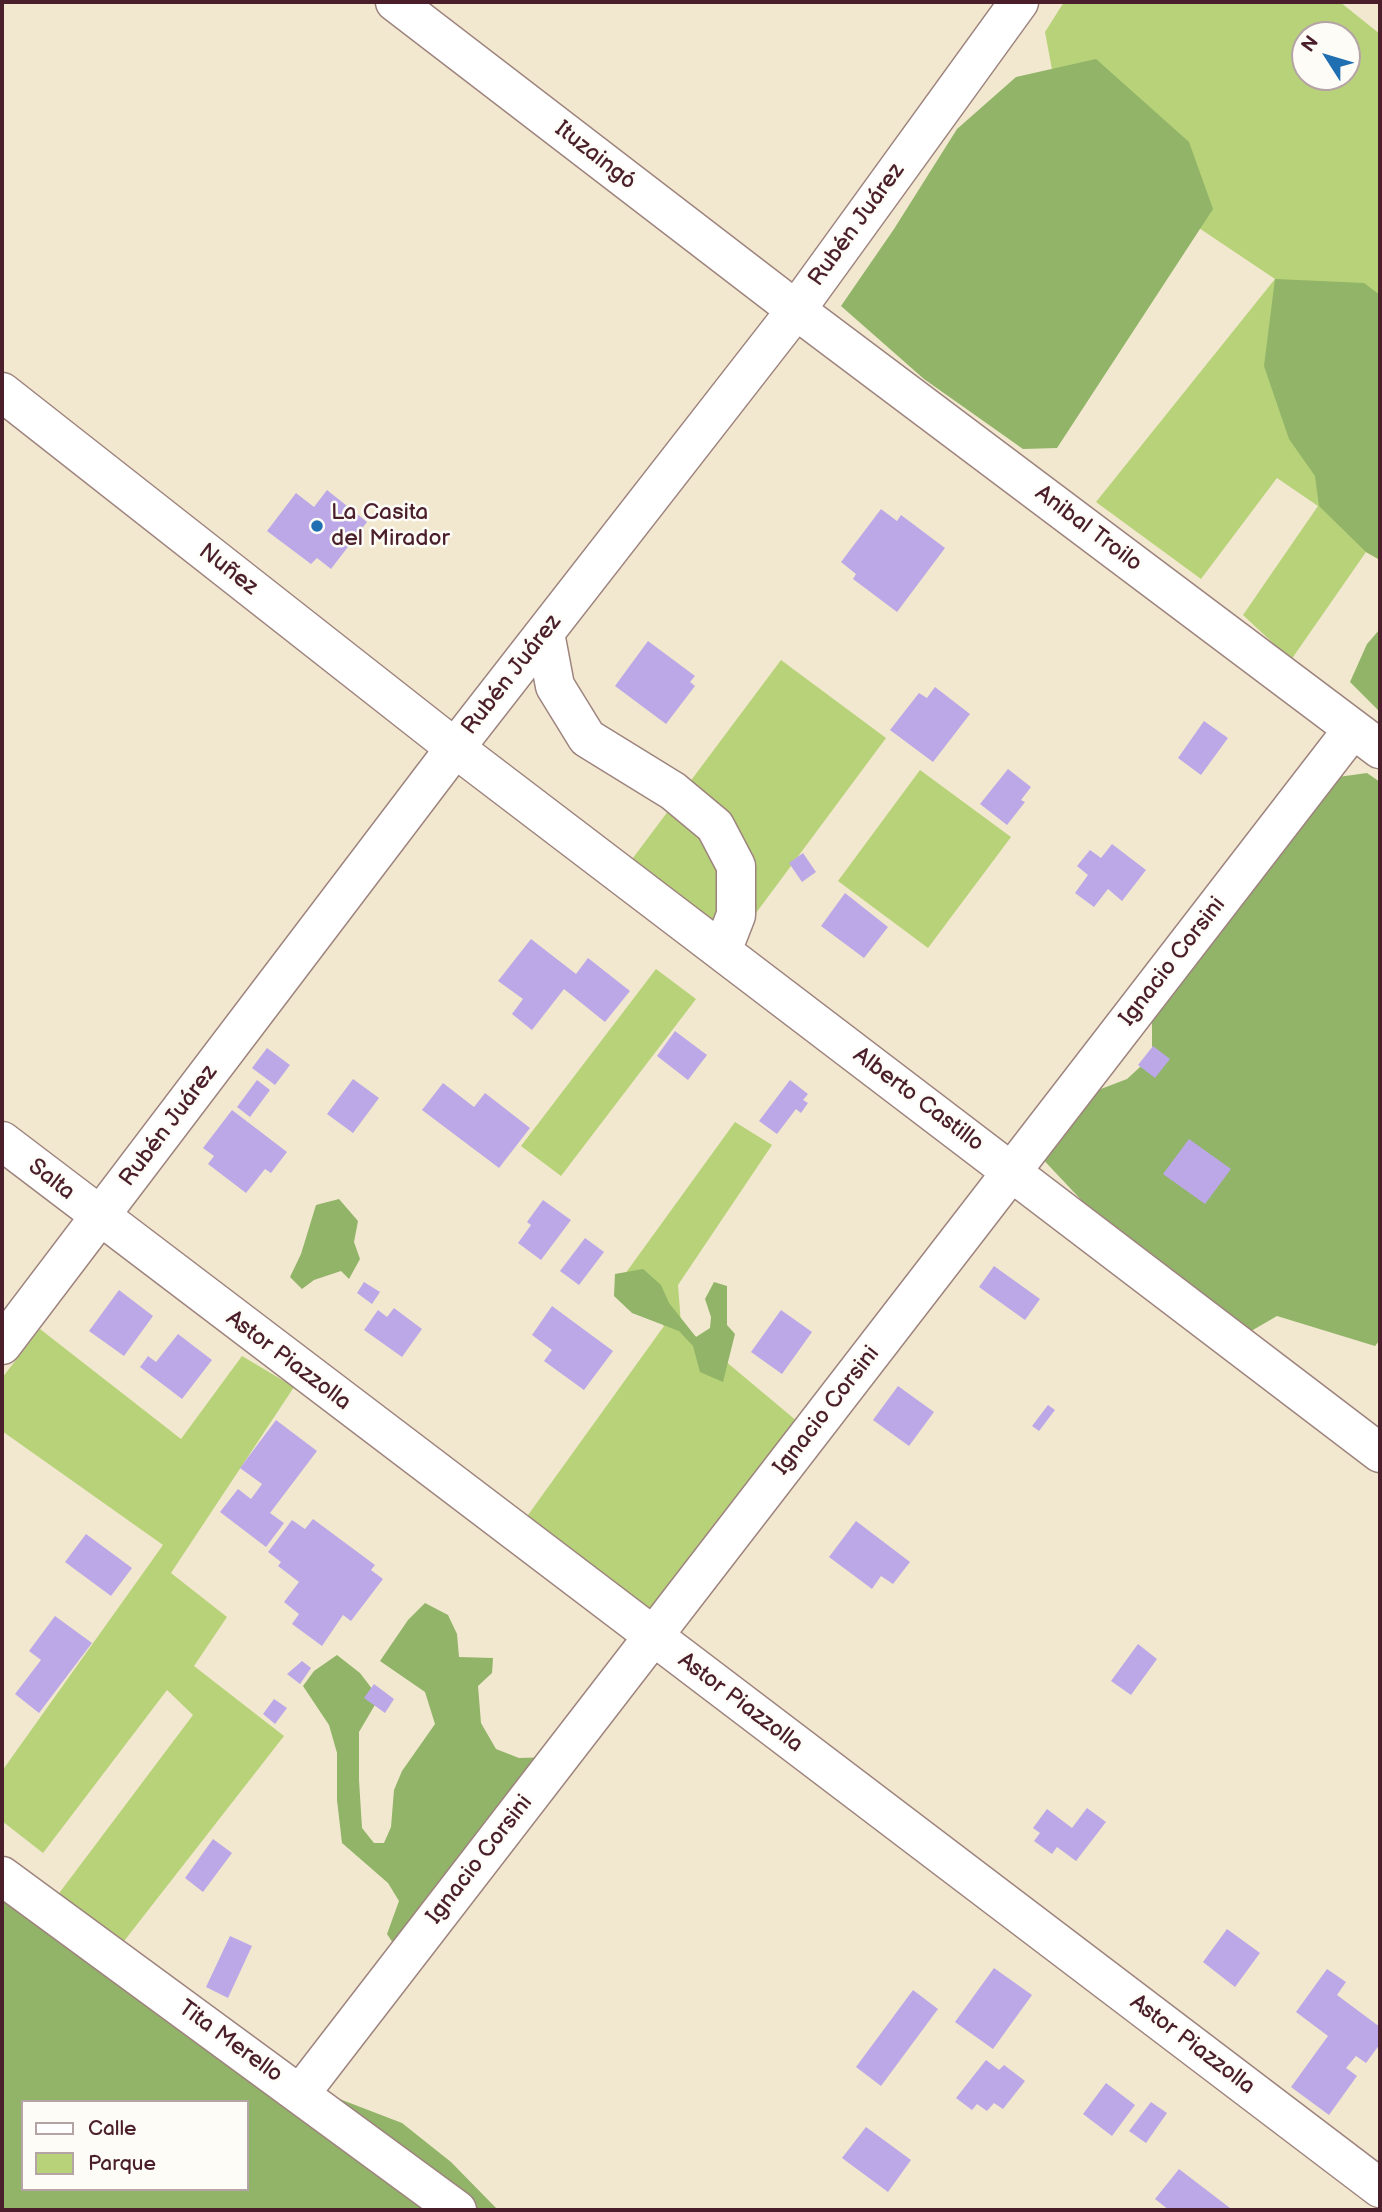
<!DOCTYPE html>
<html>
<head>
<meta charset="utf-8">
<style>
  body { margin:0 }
  #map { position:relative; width:1382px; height:2212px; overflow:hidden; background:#f2e8d0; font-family:"Balsamiq Sans",sans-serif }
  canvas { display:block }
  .frame { position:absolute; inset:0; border:4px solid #4a1f2b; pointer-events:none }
  .legend { position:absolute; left:21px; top:2100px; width:228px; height:91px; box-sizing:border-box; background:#fdfcf7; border:2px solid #b5a4a5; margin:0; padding:9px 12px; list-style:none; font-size:21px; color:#4a1f2b }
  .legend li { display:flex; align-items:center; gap:14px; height:35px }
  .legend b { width:35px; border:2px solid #b5a4a5 }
  .north { position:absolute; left:1291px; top:21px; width:70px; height:70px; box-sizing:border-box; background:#fdfcf7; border:2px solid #b5a4a5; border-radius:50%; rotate:307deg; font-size:19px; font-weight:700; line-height:28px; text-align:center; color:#4a1f2b }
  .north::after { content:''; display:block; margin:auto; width:24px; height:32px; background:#1f6fb2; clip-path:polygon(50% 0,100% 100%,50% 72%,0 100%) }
</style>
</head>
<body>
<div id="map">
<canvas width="1382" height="2212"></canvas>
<div class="frame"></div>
<ul class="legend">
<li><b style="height:9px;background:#fff"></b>Calle</li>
<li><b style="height:19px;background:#b7d278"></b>Parque</li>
</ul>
<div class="north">N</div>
</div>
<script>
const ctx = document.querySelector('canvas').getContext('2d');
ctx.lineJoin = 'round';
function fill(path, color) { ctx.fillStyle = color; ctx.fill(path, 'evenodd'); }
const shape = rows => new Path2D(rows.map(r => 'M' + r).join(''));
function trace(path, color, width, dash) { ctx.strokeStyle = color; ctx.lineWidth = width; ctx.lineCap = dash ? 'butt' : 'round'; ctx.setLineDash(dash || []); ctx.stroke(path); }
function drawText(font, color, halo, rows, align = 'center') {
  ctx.font = font + ' "Balsamiq Sans",sans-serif'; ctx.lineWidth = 5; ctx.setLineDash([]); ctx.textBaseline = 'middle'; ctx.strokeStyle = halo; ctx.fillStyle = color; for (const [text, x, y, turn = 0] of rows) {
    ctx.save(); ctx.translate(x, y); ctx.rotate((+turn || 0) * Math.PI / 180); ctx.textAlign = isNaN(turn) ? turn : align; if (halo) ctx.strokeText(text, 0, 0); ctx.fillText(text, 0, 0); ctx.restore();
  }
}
fill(shape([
  [1064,2,1340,2,1380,34,1380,560,1366,552,1291,660,1243,615,1318,506,1277,478,1201,579,1096,502,1275,279,1114,171,1058,102,1045,32],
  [1305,35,1347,35,1347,77,1305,77],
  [781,660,886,738,733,944,627,866],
  [920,770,1011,837,928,948,838,881],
  [656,969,696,999,561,1176,521,1146],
  [735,1122,772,1145,678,1285,681,1324,798,1422,655,1616,523,1522,664,1326,617,1285],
  [40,1329,181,1439,242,1356,294,1387,171,1573,227,1617,194,1666,284,1736,121,1945,57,1896,193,1715,167,1690,43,1853,2,1821,2,1771,163,1545,2,1431,2,1378]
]), '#b7d278');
fill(shape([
  [1096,59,1189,142,1213,209,1057,448,1023,449,924,379,841,306,894,229,957,129,1016,77],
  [1275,279,1364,283,1380,295,1380,560,1366,552,1319,506,1315,476,1289,439,1264,366],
  [1380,629,1380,712,1350,682,1367,644],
  [1367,773,1380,782,1380,1340,1375,1346,1277,1316,1246,1334,1135,1257,1037,1153,1093,1092,1127,1079,1152,1056,1152,1021,1160,1000,1338,777],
  [339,1199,358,1221,354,1242,360,1259,349,1279,341,1271,314,1280,302,1289,290,1277,301,1254,316,1205],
  [643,1269,661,1285,669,1303,696,1337,710,1328,711,1317,705,1299,714,1282,727,1286,727,1325,735,1334,723,1382,700,1372,693,1346,679,1331,632,1313,614,1296,615,1274],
  [425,1603,448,1615,457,1634,459,1657,493,1658,492,1673,478,1686,481,1723,496,1749,519,1758,550,1757,395,1946,387,1934,399,1901,388,1883,342,1843,337,1800,337,1753,329,1725,303,1686,314,1671,337,1655,360,1673,379,1698,359,1732,359,1780,362,1828,374,1843,384,1843,391,1827,394,1790,402,1771,435,1724,425,1692,380,1661,408,1620],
  [2,1888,212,2050,402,2123,451,2162,498,2210,2,2210],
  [23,2102,247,2102,247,2189,23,2189]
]), '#91b468');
fill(shape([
  [327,490,367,522,331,569,317,558,311,564,267,531,296,493,314,507],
  [881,509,897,521,901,515,945,548,897,612,853,579,856,574,841,562],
  [648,641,695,676,690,682,695,686,666,724,615,686],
  [935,687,970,714,933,762,890,730,919,693,927,698],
  [1204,721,1228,738,1201,775,1178,758],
  [1008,769,1031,787,1021,800,1025,802,1007,825,980,804],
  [1112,844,1146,870,1122,901,1108,889,1094,907,1075,893,1088,875,1077,866,1090,850,1101,858],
  [803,853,816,872,802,882,789,863],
  [845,893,888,927,864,958,821,926],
  [531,939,576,974,588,958,630,991,605,1022,564,989,532,1030,512,1014,523,999,498,981],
  [675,1031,707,1055,688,1080,657,1056],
  [1153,1046,1170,1059,1155,1078,1138,1065],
  [267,1048,290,1065,275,1085,252,1068],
  [353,1079,379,1098,353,1133,327,1114],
  [257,1080,270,1090,250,1117,237,1107],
  [790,1080,808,1094,803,1100,808,1103,801,1113,796,1109,777,1134,759,1121],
  [443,1083,474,1107,485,1093,530,1128,499,1168,422,1110],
  [232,1110,287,1152,271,1173,265,1169,246,1193,208,1164,214,1156,203,1148],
  [1189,1139,1231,1169,1205,1204,1163,1174],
  [543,1200,571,1220,541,1260,518,1243,531,1225,527,1222],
  [585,1238,604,1252,579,1285,560,1271],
  [994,1266,1040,1299,1025,1320,979,1287],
  [364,1282,380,1292,372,1304,357,1293],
  [119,1290,153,1316,124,1356,89,1331],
  [552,1306,613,1351,584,1390,544,1361,552,1350,532,1335],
  [394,1308,422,1329,402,1357,364,1330,378,1310,387,1317],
  [781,1310,812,1332,782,1374,751,1352],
  [178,1334,212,1360,182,1399,140,1367,148,1356,156,1362],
  [898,1386,934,1412,909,1446,873,1420],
  [1048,1405,1055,1410,1039,1431,1032,1426],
  [276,1420,317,1451,270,1513,284,1523,266,1547,220,1512,238,1489,251,1499,262,1484,240,1468],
  [313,1519,375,1565,371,1570,383,1579,351,1621,343,1615,322,1646,292,1624,299,1614,284,1602,299,1582,278,1566,281,1562,268,1552,292,1520,305,1529],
  [856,1521,910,1562,893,1584,881,1576,872,1589,829,1557],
  [86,1534,132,1568,111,1596,65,1562],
  [55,1616,92,1643,39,1713,15,1694,41,1660,29,1651],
  [1138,1644,1157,1659,1131,1695,1111,1681],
  [302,1661,311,1668,300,1684,287,1674],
  [374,1684,394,1699,385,1713,364,1698],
  [274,1699,287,1708,275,1724,263,1714],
  [1087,1808,1106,1822,1076,1861,1057,1847,1052,1854,1034,1841,1040,1833,1033,1828,1047,1809,1072,1828],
  [213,1839,232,1853,203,1892,185,1878],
  [1227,1929,1260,1953,1235,1987,1203,1962],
  [230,1936,252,1946,228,1998,206,1987],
  [994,1968,1032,1995,993,2049,955,2022],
  [1327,1969,1346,1982,1337,1995,1380,2027,1380,2044,1366,2063,1356,2056,1346,2068,1357,2076,1329,2115,1291,2087,1328,2036,1296,2012],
  [913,1990,938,2009,881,2086,856,2067],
  [986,2060,999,2070,1004,2065,1025,2081,1003,2109,994,2103,987,2111,977,2104,972,2110,956,2098],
  [1106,2083,1135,2105,1112,2136,1083,2114],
  [1151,2102,1167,2113,1146,2143,1129,2131],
  [866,2127,911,2160,888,2192,842,2158],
  [1179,2169,1230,2208,1229,2210,1169,2210,1155,2199]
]), '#bca8e6');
const minor = shape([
  [395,2,796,310,1380,749],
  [2,392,455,748,1380,1453],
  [545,633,555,686,587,738,673,791,715,826,736,866,736,915,722,951],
  [2,1141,1380,2188],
  [2,1345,455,748,796,310,1019,2],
  [2,1876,457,2210],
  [300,2094,1353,729]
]);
trace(minor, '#9e847e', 41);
trace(minor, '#fff', 38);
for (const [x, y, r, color] of [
  [317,526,7,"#1f6fb2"]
]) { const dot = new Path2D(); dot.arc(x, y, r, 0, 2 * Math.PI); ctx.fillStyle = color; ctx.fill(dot); trace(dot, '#fdfcf7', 2.5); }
drawText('23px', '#4a1f2b', '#fdfcf7', [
  ["Ituzaingó",595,156,38],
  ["Rubén Juárez",857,225,-54],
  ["Anibal Troilo",1088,529,37],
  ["Nuñez",228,570,38],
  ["Rubén Juárez",512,675,-52],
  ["Ignacio Corsini",1173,962,-52],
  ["Alberto Castillo",918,1100,37],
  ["Rubén Juárez",169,1126,-53],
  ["Salta",51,1180,38],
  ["Astor Piazzolla",288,1361,37],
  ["Ignacio Corsini",827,1411,-52],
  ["Astor Piazzolla",740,1703,37],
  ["Ignacio Corsini",480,1860,-52],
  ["Tita Merello",230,2042,36],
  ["Astor Piazzolla",1192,2045,37]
]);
drawText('23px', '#4a1f2b', '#fdfcf7', [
  ["La Casita",331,513],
  ["del Mirador",331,539]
], 'left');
</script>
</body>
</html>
